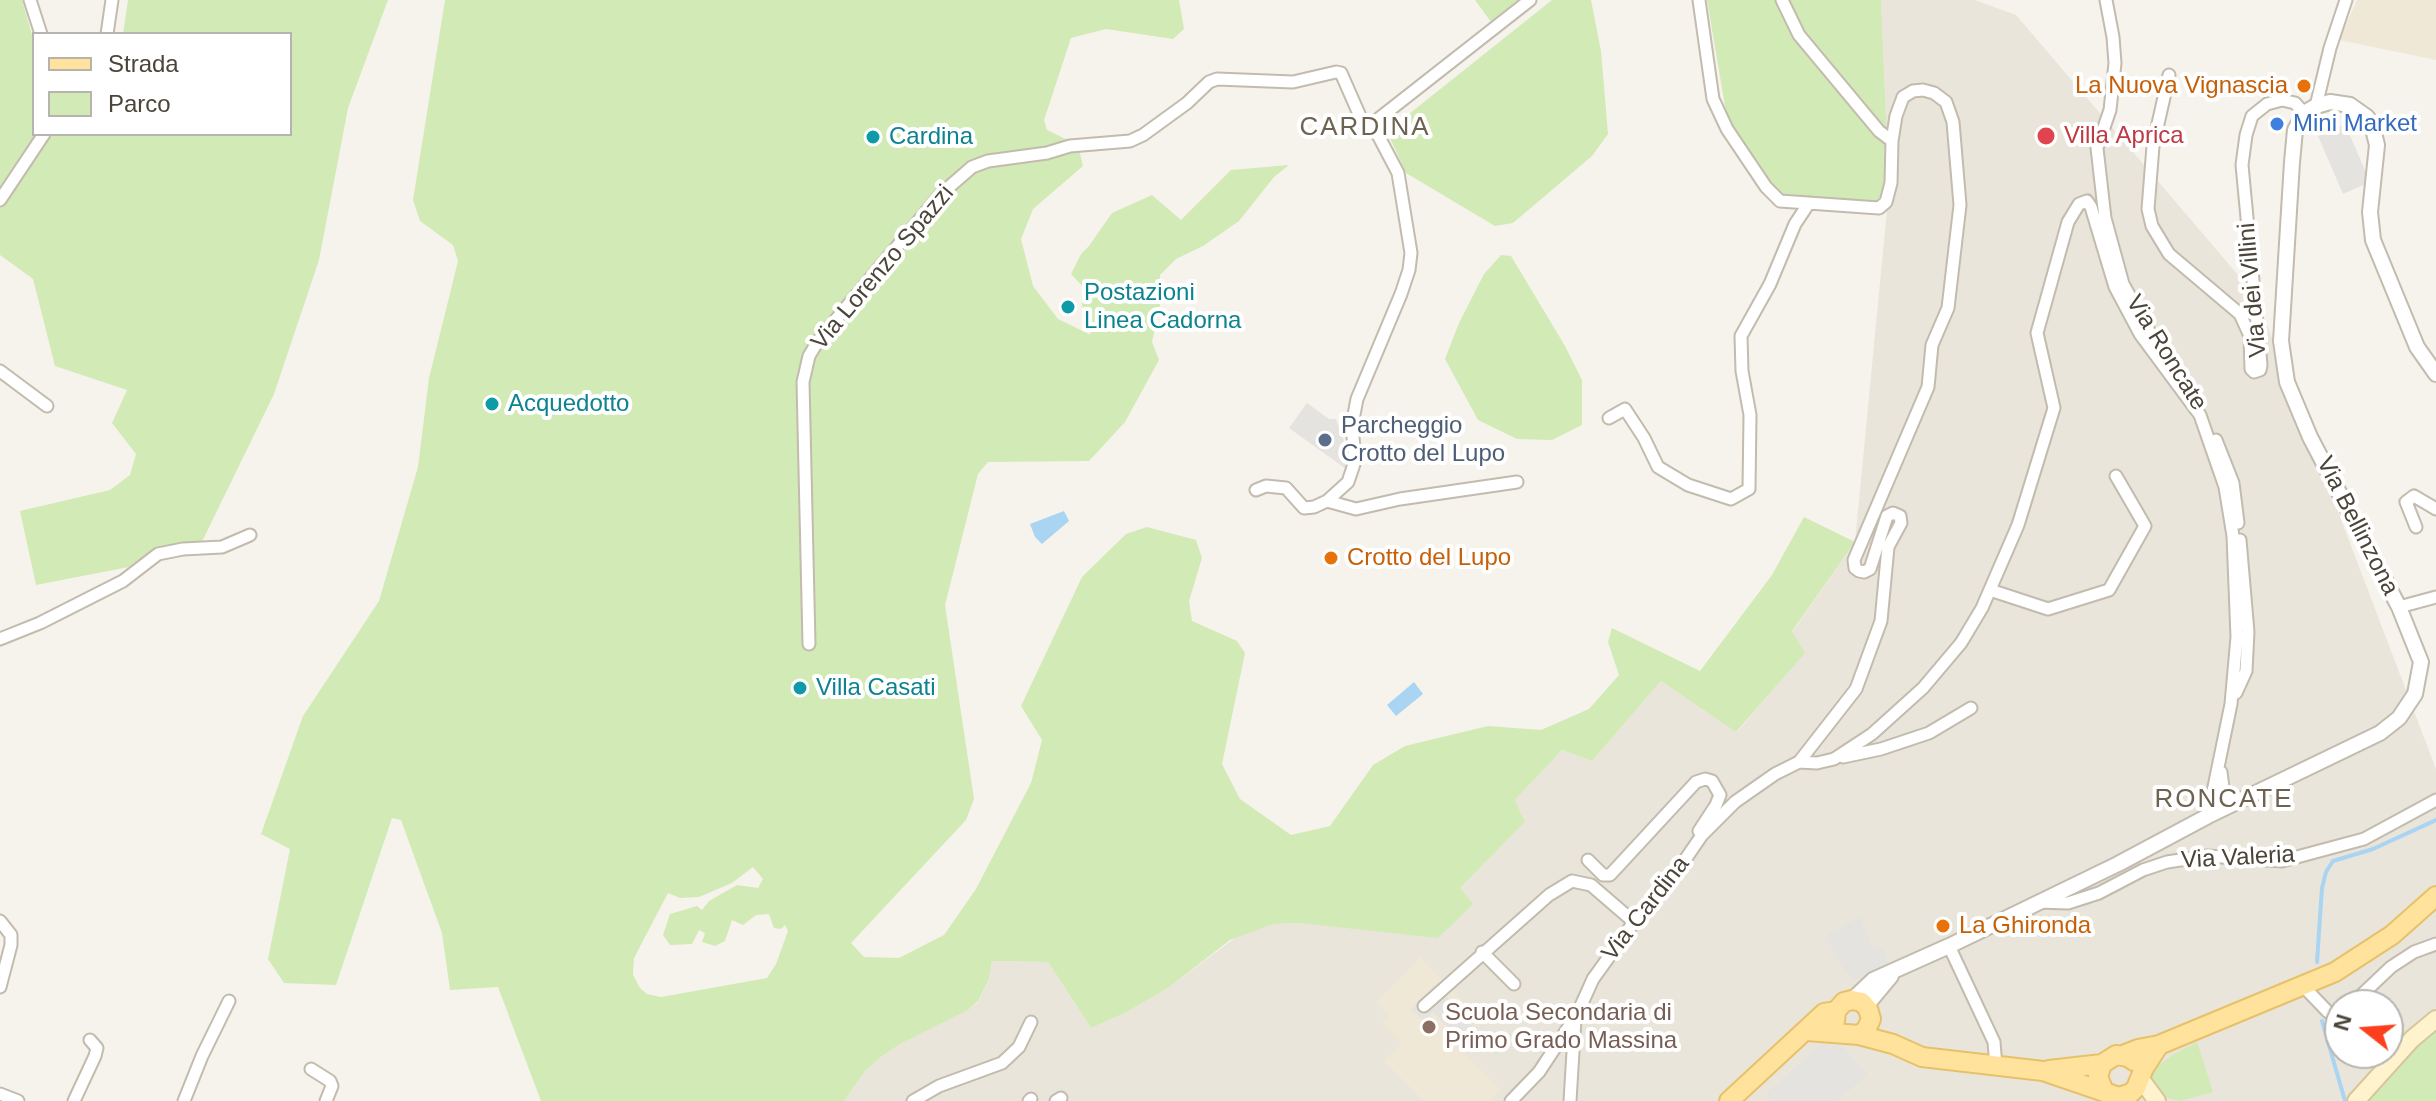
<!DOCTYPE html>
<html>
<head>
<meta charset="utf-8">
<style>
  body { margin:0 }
  #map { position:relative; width:2436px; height:1101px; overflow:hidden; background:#f6f3ec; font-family:Helvetica,sans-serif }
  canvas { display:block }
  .legend { position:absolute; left:32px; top:32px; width:260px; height:104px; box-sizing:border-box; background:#fff; border:2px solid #b7b4b0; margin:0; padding:10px 14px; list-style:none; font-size:24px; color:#4b4439 }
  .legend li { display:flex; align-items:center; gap:16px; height:40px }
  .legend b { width:40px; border:2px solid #b7b4b0 }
  .north { position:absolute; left:2324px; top:989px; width:80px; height:80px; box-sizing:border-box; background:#fff; border:2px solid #b7b4b0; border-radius:50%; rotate:287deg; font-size:22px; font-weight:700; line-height:32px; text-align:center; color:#4b4439 }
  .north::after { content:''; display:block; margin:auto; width:28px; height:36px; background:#fc3f1d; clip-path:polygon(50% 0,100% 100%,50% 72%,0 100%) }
</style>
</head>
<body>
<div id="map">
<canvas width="2436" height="1101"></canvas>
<ul class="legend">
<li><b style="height:10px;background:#ffe39c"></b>Strada</li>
<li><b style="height:22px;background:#d2eab5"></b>Parco</li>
</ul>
<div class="north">N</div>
</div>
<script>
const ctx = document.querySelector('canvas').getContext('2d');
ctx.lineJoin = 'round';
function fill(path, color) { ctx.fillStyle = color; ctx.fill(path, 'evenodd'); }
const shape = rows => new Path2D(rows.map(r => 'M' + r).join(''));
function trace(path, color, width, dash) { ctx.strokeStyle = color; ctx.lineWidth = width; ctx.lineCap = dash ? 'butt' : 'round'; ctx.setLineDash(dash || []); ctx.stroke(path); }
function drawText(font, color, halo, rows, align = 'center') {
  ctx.font = font + ' Helvetica,sans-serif'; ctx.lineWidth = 8; ctx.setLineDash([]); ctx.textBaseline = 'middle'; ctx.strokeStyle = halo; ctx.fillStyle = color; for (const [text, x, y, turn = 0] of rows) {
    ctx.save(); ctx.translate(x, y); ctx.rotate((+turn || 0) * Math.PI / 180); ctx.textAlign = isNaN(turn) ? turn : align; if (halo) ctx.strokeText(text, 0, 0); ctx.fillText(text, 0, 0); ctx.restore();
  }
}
fill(shape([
  [1881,0,1975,0,2016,15,2256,296,2436,769,2436,1022,2391,1072,2369,1101,844,1101,866,1070,881,1057,900,1044,968,1010,978,1002,989,979,992,961,1048,962,1091,1028,1125,1013,1168,988,1239,935,1273,924,1300,923,1460,888,1525,822,1515,800,1562,750,1592,761,1661,681,1737,732,1804,653,1792,632,1855,542,1889,189],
  [2340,1005,2388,1005,2388,1053,2340,1053]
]), '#eae5da');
fill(shape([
  [2357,0,2436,0,2436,60,2339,40],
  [1420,957,1481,1018,1455,1045,1501,1090,1490,1101,1424,1101,1384,1061,1402,1043,1382,1023,1389,1015,1376,1002]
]), '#efe8d6');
fill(shape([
  [0,0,22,0,34,42,34,134,290,134,290,34,123,34,128,0,388,0,348,108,319,260,274,394,196,554,36,585,20,511,110,490,130,475,136,454,112,423,127,390,55,366,33,279,0,255],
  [445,0,1179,0,1184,29,1173,39,1106,29,1071,38,1044,120,1047,130,1078,145,1083,166,1033,209,1021,239,1033,286,1058,319,1091,335,1082,305,1083,287,1071,274,1081,254,1089,246,1112,213,1152,195,1181,220,1231,170,1289,165,1274,177,1239,221,1203,246,1176,259,1160,275,1160,307,1152,342,1159,360,1125,422,1089,461,988,462,978,474,945,605,974,799,966,820,851,943,864,957,899,958,944,935,976,889,1031,783,1042,740,1021,706,1082,577,1126,534,1147,527,1196,540,1202,558,1189,601,1192,621,1237,641,1245,653,1222,764,1240,799,1291,835,1330,826,1373,765,1405,746,1488,726,1541,730,1589,709,1619,675,1608,642,1612,628,1700,671,1772,575,1804,517,1855,542,1792,631,1805,653,1736,732,1661,681,1592,761,1562,750,1515,800,1525,822,1460,888,1473,904,1438,938,1300,923,1273,924,1230,940,1168,988,1125,1013,1091,1028,1048,962,992,961,989,979,978,1001,968,1010,900,1044,881,1057,866,1070,844,1101,541,1101,498,987,450,990,442,933,401,820,392,818,336,985,284,983,268,959,290,849,261,834,303,716,379,601,418,467,429,378,458,261,453,245,420,221,413,200],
  [753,867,763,879,758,888,737,885,709,901,702,910,697,906,670,914,663,935,670,945,692,944,699,930,705,933,702,942,715,946,725,941,732,920,743,925,756,915,769,914,774,928,781,929,785,925,788,931,776,964,767,978,661,997,647,994,640,988,633,975,634,958,668,893,680,898,699,897,732,883],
  [1475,0,1530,0,1494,26],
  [1552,0,1591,0,1601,51,1608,134,1592,156,1513,223,1495,226,1406,173,1389,136,1409,114],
  [1707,0,1881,0,1889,189,1872,204,1777,193,1728,124],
  [1501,255,1511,256,1565,346,1582,380,1582,425,1552,440,1517,439,1478,420,1445,359,1459,323,1484,274],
  [2436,1022,2436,1101,2369,1101,2391,1072],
  [2197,1042,2213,1092,2180,1101,2158,1096,2150,1083,2154,1069,2172,1055]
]), '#d2eab5');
fill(shape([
  [2345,124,2370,182,2343,194,2318,136],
  [1307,403,1329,419,1336,419,1348,452,1346,469,1289,428],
  [1860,917,1873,950,1881,947,1888,963,1855,981,1840,963,1826,935],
  [1435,985,1474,1024,1460,1039,1433,1012,1424,1021,1411,1009],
  [1823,1042,1830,1049,1838,1042,1867,1074,1837,1101,1772,1101,1766,1094]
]), '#e5e3e0');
fill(shape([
  [1064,511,1069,521,1042,544,1035,537,1030,524],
  [1414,682,1423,694,1396,716,1387,705]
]), '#a9d4f2');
trace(shape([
  [2317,962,2322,888,2326,872,2333,861,2373,849,2436,820],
  [2322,1021,2345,1101]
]), '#a9d4f2', 4);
const minor = shape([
  [30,0,41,34],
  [1782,0,1799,35,1879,131,1892,141],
  [2106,0,2113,37,2115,63,2110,110,2097,148,2105,218,2123,284,2149,331,2181,377],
  [107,34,112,0],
  [2169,75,2153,146,2148,209,2152,226,2169,254,2240,314,2250,336,2251,369,2254,372,2260,370,2261,365,2242,165,2246,135,2252,116,2267,104,2282,100,2295,103,2304,113],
  [2316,106,2330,48,2346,0],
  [0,200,44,134],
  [0,371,47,406],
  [1609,418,1625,409,1644,438,1658,467,1688,485,1731,499,1749,489,1750,415,1742,371,1741,336,1770,284,1795,224,1809,203],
  [2216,440,2233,483,2238,523],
  [1256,490,1266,486,1286,488,1304,508,1314,507,1327,501,1348,482,1355,461,1352,425,1357,399,1401,294,1409,270,1411,253,1398,173,1378,135,1372,130,1377,120,1530,0],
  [1327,501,1356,509,1400,499,1517,482],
  [2416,527,2406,502,2414,496,2436,509],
  [1990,590,2048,609,2109,590,2145,526,2116,476],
  [2399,607,2436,597],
  [0,639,40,623,123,581,158,554,183,549,222,547,250,535],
  [809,644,803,382,809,356,818,341,941,194,972,167,988,161,1047,153,1070,146,1130,141,1143,135,1187,103,1209,82,1217,79,1293,82,1336,72,1341,73,1363,123,1372,130],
  [2236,693,2246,671,2248,632,2240,540],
  [1843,757,1881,749,1929,733,1971,708],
  [1799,762,1817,763,1834,759,1872,734,1923,688,1961,643,1982,608,2018,525,2054,408,2037,333,2068,222,2079,204,2087,201,2091,207,2115,287,2140,334,2200,415,2225,487,2233,536,2237,637,2231,704,2208,816],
  [2221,772,2223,788,2231,805],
  [1588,860,1603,875,1610,875,1696,782,1705,779,1712,781,1720,795,1716,805,1699,831],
  [2038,902,2068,903,2099,893,2143,870,2167,862,2207,856,2282,861,2364,839,2436,800],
  [1949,946,1994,1042,1996,1066],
  [1482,952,1514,984],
  [0,987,11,945,11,935,0,921],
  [2304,987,2328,1012,2340,1014],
  [2351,1005,2391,967,2414,952,2436,944],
  [1424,1006,1549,895,1572,881,1591,885,1634,922],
  [311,1069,330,1081,332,1086,326,1101],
  [0,1094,18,1101],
  [74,1101,95,1056,97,1048,90,1040],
  [184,1101,202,1056,229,1001],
  [913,1101,939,1086,1002,1063,1019,1047,1031,1022],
  [1029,1101,1031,1099],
  [1056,1101,1061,1098],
  [1511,1101,1539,1072,1574,1019],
  [1570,1101,1575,1019,1593,979,1634,922,1676,873,1702,835,1735,802,1775,774,1799,762,1856,689,1881,621,1888,547,1901,523,1900,516,1893,513,1887,516,1870,569,1864,572,1859,571,1855,568,1854,560,1928,387,1932,345,1948,308,1960,205,1953,122,1946,102,1934,93,1923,90,1913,91,1903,97,1896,116,1892,141,1891,183,1886,202,1879,208,1780,201,1766,187,1727,129,1713,99,1699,0]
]);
const tertiary = shape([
  [1852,1000,1873,980,1949,946,2118,864,2208,816,2380,733,2399,718,2415,694,2421,662,2399,607,2310,437,2287,382,2281,341,2292,162,2295,130,2304,113,2316,106,2330,102,2350,105,2367,117,2372,125,2377,145,2370,212,2373,240,2417,347,2436,374],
  [1866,1006,1891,976]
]);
const secondary = shape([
  [2140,1078,2157,1101],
  [2356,1101,2412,1039,2436,1019]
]);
const primary = shape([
  [1835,1021,1836,1011,1844,1002,1852,1000,1862,1002,1868,1009,1871,1019,1866,1030,1859,1035],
  [1807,1031,1859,1035,1893,1044,1922,1057,2043,1071,2119,1097,2131,1093,2136,1088,2144,1068,2159,1045],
  [2123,1055,2138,1049,2159,1045,2335,972,2392,935,2436,896],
  [2049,1070,2102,1064],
  [2104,1091,2098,1077,2102,1064,2116,1055,2128,1057,2134,1061],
  [1729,1101,1824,1013,1836,1011]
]);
trace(minor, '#c2bbae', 15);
trace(tertiary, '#c2bbae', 18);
trace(secondary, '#d6c79b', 20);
trace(primary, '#e6c16a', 22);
trace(minor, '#fff', 11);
trace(tertiary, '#fff', 14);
trace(secondary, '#fff3cd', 16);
trace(primary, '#ffe39c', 18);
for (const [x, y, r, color] of [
  [2304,86,8,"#e8710a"],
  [2277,124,8,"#3f7fe0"],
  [2046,136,10,"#e0444e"],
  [873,137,8,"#0f9aa8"],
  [1068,307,8,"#0f9aa8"],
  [492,404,8,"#0f9aa8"],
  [1325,440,8,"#5c6f8a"],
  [1331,558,8,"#e8710a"],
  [800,688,8,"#0f9aa8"],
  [1943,926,8,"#e8710a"],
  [1429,1027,8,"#8d6e63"]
]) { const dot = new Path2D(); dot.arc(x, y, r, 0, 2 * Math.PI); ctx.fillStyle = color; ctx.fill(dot); trace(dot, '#fff', 3); }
drawText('24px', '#c56008', '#fff', [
  ["La Nuova Vignascia",2288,86,"right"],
  ["Crotto del Lupo",1347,558],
  ["La Ghironda",1959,926]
], 'left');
drawText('24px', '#366cbe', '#fff', [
  ["Mini Market",2293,124]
], 'left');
drawText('24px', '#be3a42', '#fff', [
  ["Villa Aprica",2064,136]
], 'left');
drawText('24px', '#0d838f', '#fff', [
  ["Cardina",889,137],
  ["Postazioni",1084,293],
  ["Linea Cadorna",1084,321],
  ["Acquedotto",508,404],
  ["Villa Casati",816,688]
], 'left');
drawText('24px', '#4b4439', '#fff', [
  ["Via Lorenzo Spazzi",883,268,-50],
  ["Via dei Villini",2253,290,-95],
  ["Via Roncate",2166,353,58],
  ["Via Bellinzona",2357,526,63],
  ["Via Valeria",2238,858,-3],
  ["Via Cardina",1646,909,-52]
]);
drawText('24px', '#4e5e75', '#fff', [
  ["Parcheggio",1341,426],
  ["Crotto del Lupo",1341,454]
], 'left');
drawText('24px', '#785e54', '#fff', [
  ["Scuola Secondaria di",1445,1013],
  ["Primo Grado Massina",1445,1041]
], 'left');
ctx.letterSpacing = '2px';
drawText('26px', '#6e6250', '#fff', [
  ["CARDINA",1365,128],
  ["RONCATE",2224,800]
]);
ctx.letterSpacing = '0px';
</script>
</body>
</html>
